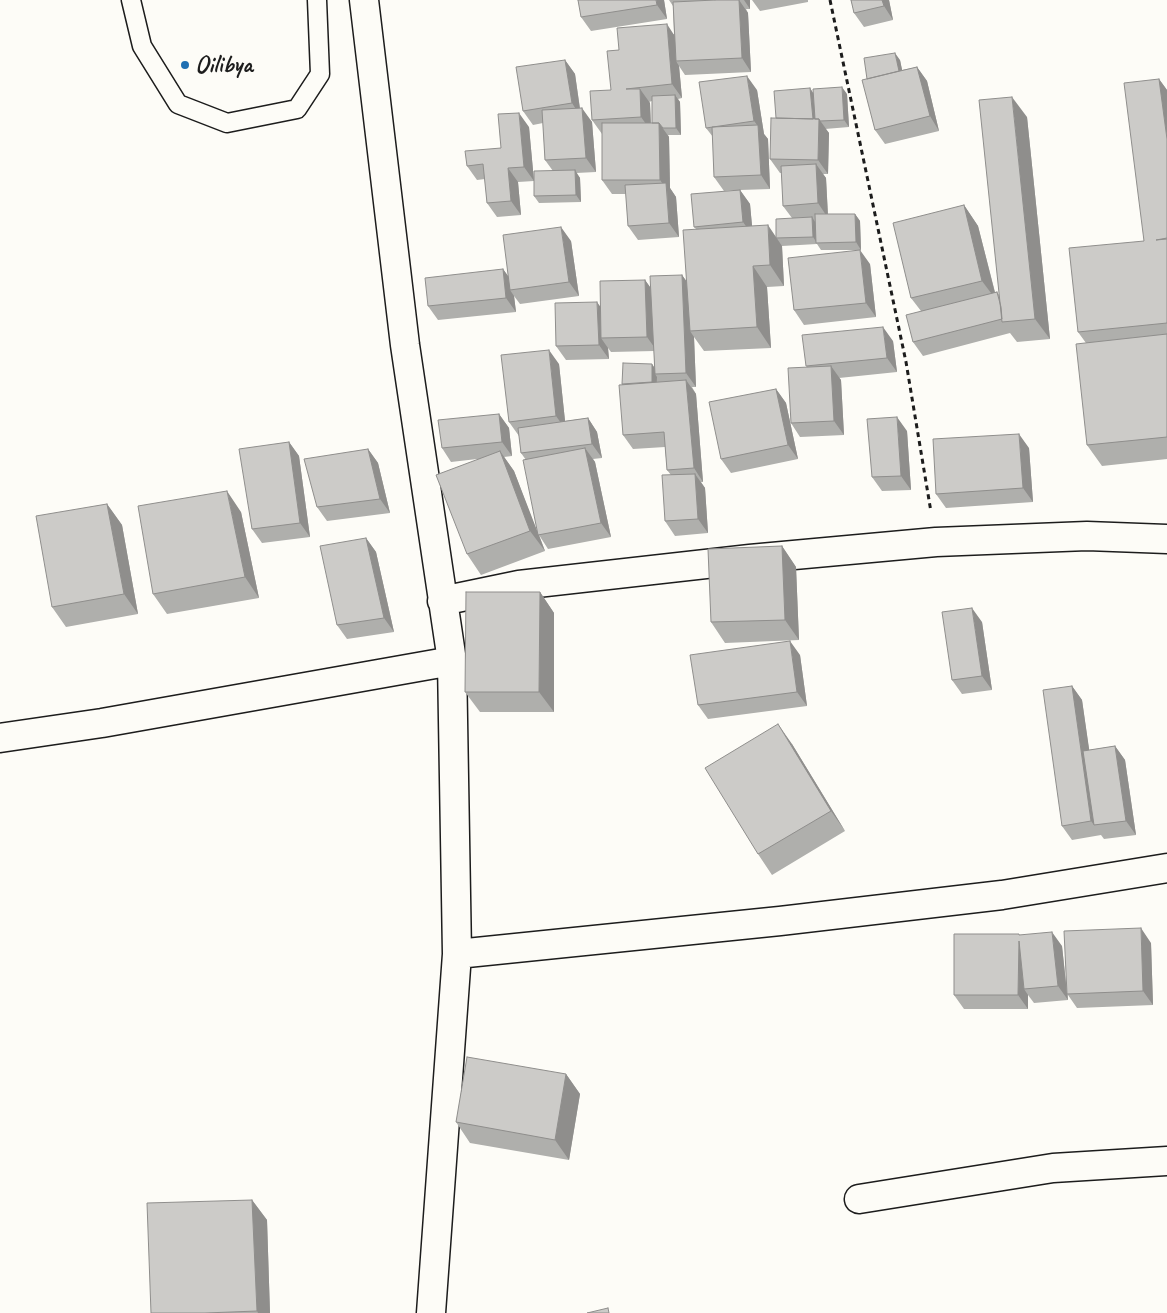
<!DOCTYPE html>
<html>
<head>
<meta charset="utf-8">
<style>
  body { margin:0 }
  canvas { display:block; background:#fdfcf7 }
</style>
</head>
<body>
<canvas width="1167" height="1313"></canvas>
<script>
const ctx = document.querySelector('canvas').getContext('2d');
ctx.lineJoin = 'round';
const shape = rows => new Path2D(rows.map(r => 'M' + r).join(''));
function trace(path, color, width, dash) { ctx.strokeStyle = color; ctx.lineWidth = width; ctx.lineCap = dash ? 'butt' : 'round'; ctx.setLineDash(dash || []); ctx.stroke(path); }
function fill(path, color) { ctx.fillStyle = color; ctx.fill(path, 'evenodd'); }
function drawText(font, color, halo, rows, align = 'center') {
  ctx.font = font + ' Caveat,sans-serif'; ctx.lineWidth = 4; ctx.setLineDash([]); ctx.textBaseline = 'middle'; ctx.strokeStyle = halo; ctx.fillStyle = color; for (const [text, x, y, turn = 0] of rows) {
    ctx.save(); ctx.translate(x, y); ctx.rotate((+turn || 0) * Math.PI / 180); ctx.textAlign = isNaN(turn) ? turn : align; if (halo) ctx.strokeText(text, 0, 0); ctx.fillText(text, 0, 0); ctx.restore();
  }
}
const lane = shape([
  [131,0,142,46,178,104,227,123,297,109,320,74,317,0]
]);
const street = shape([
  [364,0,405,345,452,661,457,954,431,1313],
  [442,601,519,585,750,559,936,542,1087,536,1167,539],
  [0,738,102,723,452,661],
  [457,954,780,921,1002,895,1167,868],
  [859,1199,1053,1168,1167,1161]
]);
trace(lane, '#1c1c1c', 21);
trace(street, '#1c1c1c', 31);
trace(shape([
  [830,0,906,362,931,512]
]), '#1c1c1c', 3, [5, 4]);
trace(lane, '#fdfcf7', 18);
trace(street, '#fdfcf7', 28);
fill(shape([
  [664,0,667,19,591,31,581,17],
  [669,0,750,0,750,9,746,9,748,13,751,72,685,75,679,66,682,98,678,99,680,102,681,135,668,135,669,137,670,188,676,197,679,237,638,240,628,226,626,194,612,194,602,180,602,134,592,120,611,90,619,50,674,34,673,6],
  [652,101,652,123,651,123,650,103,649,102],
  [752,0,808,0,808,2,760,11],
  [851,0,889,0,893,20,864,27,854,13],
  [565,60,575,74,580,108,592,122,596,172,576,173,580,178,581,202,539,203,534,196,553,171,545,160,543,123,533,125,523,111],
  [900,60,902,70,917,67,927,81,939,131,885,144,875,130,868,79],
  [1159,79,1167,90,1167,459,1102,466,1087,445,1086,343,1078,332,1144,241],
  [810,88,813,93,847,94,849,127,825,129,829,133,828,174,823,174,826,178,828,214,855,214,860,221,861,250,821,250,817,244,782,246,784,286,767,287,771,348,704,351,694,337,696,387,692,387,696,394,703,482,701,482,705,488,708,533,675,536,665,521,671,475,667,470,665,447,633,449,623,435,622,384,654,368,654,351,611,352,608,348,609,359,566,360,556,346,600,307,645,280,650,287,682,275,687,282,696,229,694,227,735,190,724,191,714,177,713,137,706,128,757,90,764,134,768,139,770,189,740,190,750,204,752,226,776,238,792,218,783,206,782,173,780,173,770,159,776,118],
  [1027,117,1050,339,1017,342,1010,333,923,356,913,342,921,311,911,298,964,205,978,226,995,292,997,292,1000,296],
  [529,127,534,181,518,182,521,215,497,217,487,203,485,179,477,180,467,166,501,148],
  [571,241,579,296,520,304,514,296,516,312,438,320,428,306,503,269,508,276],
  [870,264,876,317,804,325,794,310],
  [893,341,897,372,839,378,841,380,844,435,800,437,791,423,807,367,806,366],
  [559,364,565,421,588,418,597,432,602,458,593,459,595,462,611,537,548,549,539,535,545,551,481,575,467,554,477,459,451,462,442,448,499,414,509,428,512,456,504,457,514,471,538,535,526,460,521,453,519,436,509,422],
  [776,389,786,403,798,459,731,473,721,459],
  [907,431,911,490,882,491,872,477],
  [289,442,299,456,310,537,262,543,252,529],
  [1029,448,1033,502,946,508,936,494],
  [368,449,378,463,390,513,327,521,317,507],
  [107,504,122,525,138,614,66,627,52,607],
  [241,512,259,598,167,614,153,594],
  [366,538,376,552,394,632,347,639,337,625],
  [782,546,796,567,799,640,725,643,711,622],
  [540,592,554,613,554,712,480,712,465,692],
  [982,622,992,690,962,694,952,680],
  [800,655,807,706,708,719,698,705],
  [1072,686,1082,700,1089,750,1115,746,1125,760,1136,835,1104,839,1101,835,1072,840,1062,826],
  [792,744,845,831,772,875,758,854],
  [1019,934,1019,935,1062,946,1066,982,1151,943,1153,1005,1077,1008,1068,995,1068,1000,1034,1003,1028,995,1028,1009,964,1009,954,995],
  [566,1074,580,1094,569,1160,470,1143,456,1122],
  [252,1200,267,1220,270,1313,151,1313]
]), '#afafac');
fill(shape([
  [656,0,664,0,667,19,657,5],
  [739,0,748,13,751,72,742,58],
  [744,0,750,0,750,9],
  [882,0,889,0,893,20,884,6],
  [667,24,676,38,676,61,679,66,682,98,672,84],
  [895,53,900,60,905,84,900,77],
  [565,60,575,74,581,117,572,103],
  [917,67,927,81,939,131,930,116],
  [747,76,757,90,764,134,768,139,770,189,761,175,758,126,754,121],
  [1159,79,1167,90,1167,139],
  [842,87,847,94,849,127,844,120],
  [810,88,815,96,817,122,813,119],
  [640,89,650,103,651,131,641,117],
  [675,95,680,102,681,135,676,128],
  [1012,97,1027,117,1050,339,1035,319],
  [582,108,592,122,596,172,586,158],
  [519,113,529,127,534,181,524,167],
  [819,119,829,133,828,174,818,160],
  [659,123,669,137,670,188,676,197,679,237,669,223,667,190,660,180],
  [816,164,826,178,828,218,818,203],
  [508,168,518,182,521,215,511,201],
  [575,170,580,178,581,202,576,195],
  [740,190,750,204,753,236,743,222],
  [964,205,978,226,997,301,982,281],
  [855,214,860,221,861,250,856,242],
  [812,217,817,225,817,243,813,237],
  [768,225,782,246,784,286,770,265],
  [561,227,571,241,579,296,569,282],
  [860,250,870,264,876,317,866,303],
  [753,266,767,287,771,348,757,327],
  [503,269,513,283,510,290,514,296,516,312,506,298],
  [682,275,692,289,690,331,694,337,696,387,686,373],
  [645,280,655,294,657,351,647,337],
  [597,302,607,316,601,338,608,348,609,359,599,345],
  [883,327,893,341,897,372,887,358],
  [549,350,559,364,566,430,556,416],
  [652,364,657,371,655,374,657,377,656,396,651,389],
  [831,366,841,380,844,435,834,421],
  [686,380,696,394,703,482,694,468],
  [776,389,786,403,798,459,788,445],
  [499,414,509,428,512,456,502,442],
  [897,417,907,431,911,490,901,476],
  [588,418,597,432,602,458,592,444],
  [1019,434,1029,448,1033,502,1023,488],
  [289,442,299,456,310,537,300,523],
  [585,448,595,462,611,537,601,523],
  [368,449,378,463,390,513,380,499],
  [500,451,514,471,545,551,530,531],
  [695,474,705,488,708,533,698,519],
  [227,491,241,512,259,598,245,577],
  [107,504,122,525,138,614,124,594],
  [366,538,376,552,394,632,384,618],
  [782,546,796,567,799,640,785,620],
  [540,592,554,613,554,712,539,692],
  [972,608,982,622,992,690,982,676],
  [790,641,800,655,807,706,797,692],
  [1072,686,1082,700,1100,824,1094,825,1091,821],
  [778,724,792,744,845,831,831,811],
  [1115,746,1125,760,1136,835,1126,821],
  [1141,928,1151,943,1153,1005,1143,991],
  [1052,932,1062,946,1067,994,1068,1000,1058,986],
  [1019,941,1024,989,1028,995,1028,1009,1018,995],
  [566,1074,580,1094,569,1160,555,1140],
  [252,1200,267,1220,270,1313,258,1313,257,1311]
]), '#8f8e8c');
const building = shape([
  [578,0,656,0,657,5,581,17,578,0],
  [715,0,739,0,742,58,676,61,673,2,715,0],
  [851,0,882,0,884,6,854,13,851,0],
  [667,24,672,84,626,89,640,89,641,117,592,120,590,91,611,90,607,51,619,50,617,28,667,24],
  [895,53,899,71,867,79,864,58,895,53],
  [565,60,572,103,523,111,516,67,565,60],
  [917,67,930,116,875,130,862,80,917,67],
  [747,76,754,121,706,128,699,82,747,76],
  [1159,79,1167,139,1167,238,1156,240,1167,239,1167,323,1078,332,1069,248,1144,241,1124,83,1159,79],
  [842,87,844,120,820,121,819,119,815,119,813,89,842,87],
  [810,88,813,119,776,118,774,91,810,88],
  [675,95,676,128,663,128,659,123,652,123,652,96,675,95],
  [1012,97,1035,319,1002,322,979,100,1012,97],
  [582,108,586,158,545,160,542,110,582,108],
  [519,113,524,167,508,168,511,201,487,203,483,164,467,166,465,151,501,148,498,114,519,113],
  [771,118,819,119,818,160,770,159,771,118],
  [602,123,659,123,660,180,602,180,602,123],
  [758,125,761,175,714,177,712,127,758,125],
  [816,164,818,203,783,206,781,166,816,164],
  [575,170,576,195,534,196,534,171,575,170],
  [666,183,669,223,628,226,625,185,666,183],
  [740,190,743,222,694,227,691,194,740,190],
  [964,205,982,281,911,298,893,223,964,205],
  [815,214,855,214,856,242,816,243,815,214],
  [812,217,813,237,776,238,776,219,812,217],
  [768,225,770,265,753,266,757,327,690,331,683,230,768,225],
  [561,227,569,282,510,290,503,235,561,227],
  [860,250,866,303,794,310,788,258,860,250],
  [503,269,506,298,428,306,425,278,503,269],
  [682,275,686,373,655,374,650,276,682,275],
  [645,280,647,337,601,338,600,281,645,280],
  [997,292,1001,307,1002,319,913,342,906,315,997,292],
  [597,302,599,345,556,346,555,303,597,302],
  [883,327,887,358,806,366,802,335,883,327],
  [1167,334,1167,437,1087,445,1076,344,1167,334],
  [549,350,556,416,509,422,501,355,549,350],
  [623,363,652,364,652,382,622,384,623,363],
  [831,366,834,421,791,423,788,368,831,366],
  [686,380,694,468,667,470,664,432,623,435,619,385,686,380],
  [776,389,788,445,721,459,709,402,776,389],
  [499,414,502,442,442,448,438,420,499,414],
  [897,417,901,476,872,477,867,419,897,417],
  [588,418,592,444,521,453,518,428,588,418],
  [1019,434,1023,488,936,494,933,439,1019,434],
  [289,442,300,523,252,529,239,449,289,442],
  [585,448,601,523,538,535,523,460,585,448],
  [368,449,380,499,317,507,304,459,368,449],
  [500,451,530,531,467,554,436,475,500,451],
  [695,474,698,519,665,521,662,475,695,474],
  [227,491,245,577,153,594,138,506,227,491],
  [107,504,124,594,52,607,36,516,107,504],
  [366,538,384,618,337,625,320,546,366,538],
  [782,546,785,620,711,622,708,549,782,546],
  [466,592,540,592,539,692,465,692,466,592],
  [972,608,982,676,952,680,942,612,972,608],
  [790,641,797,692,698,705,690,655,790,641],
  [1072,686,1091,821,1062,826,1043,690,1072,686],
  [778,724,831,811,758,854,705,768,778,724],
  [1115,746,1126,821,1094,825,1083,751,1115,746],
  [1141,928,1143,991,1067,994,1064,931,1141,928],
  [1052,932,1058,986,1024,989,1019,941,1018,995,954,995,954,934,1019,934,1019,935,1052,932],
  [467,1057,566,1074,555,1140,456,1122,467,1057],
  [252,1200,257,1311,205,1313,151,1313,147,1203,252,1200],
  [608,1308,609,1313,587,1313,608,1308]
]);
fill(building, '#cccbc8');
trace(building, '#8f8e8c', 1);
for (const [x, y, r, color] of [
  [185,65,5,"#1f6fb2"]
]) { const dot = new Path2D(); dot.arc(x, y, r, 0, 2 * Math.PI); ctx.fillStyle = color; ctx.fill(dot); trace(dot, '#fdfcf7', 2); }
drawText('bold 25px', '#1c1c1c', '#fdfcf7', [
  ["Oilibya",195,65]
], 'left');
</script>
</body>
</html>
